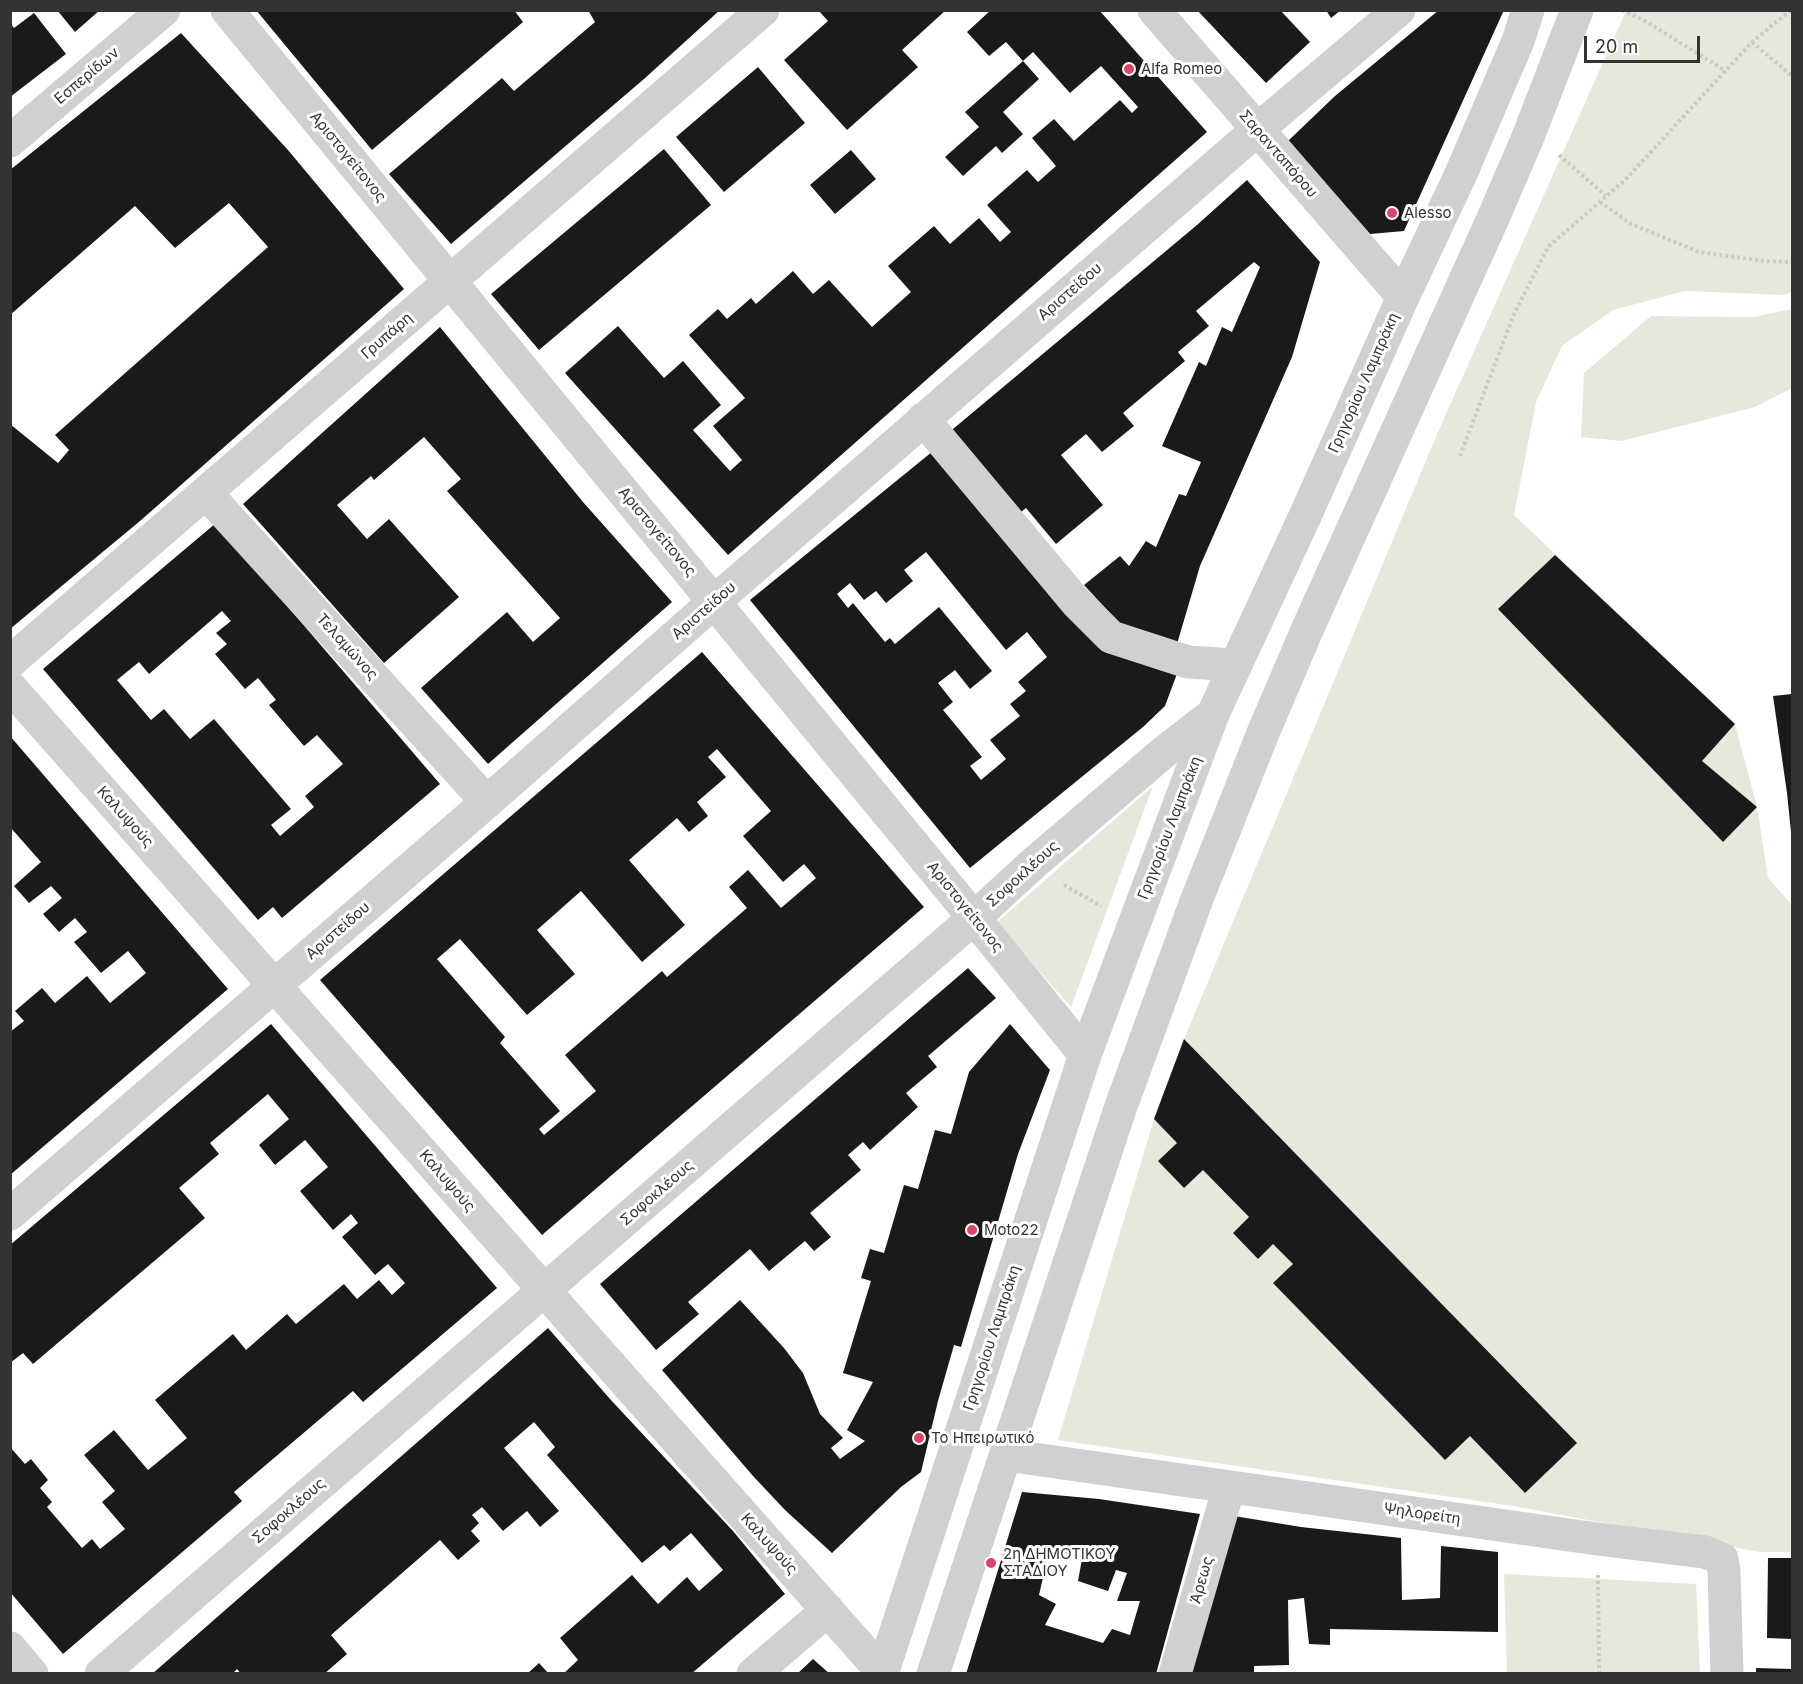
<!DOCTYPE html>
<html>
<head>
<meta charset="utf-8">
<style>
  body { margin:0 }
  #map { position:relative; width:1803px; height:1684px; overflow:hidden; background:#fff; font-family:Inter,sans-serif }
  canvas { display:block }
  .frame { position:absolute; inset:0; border:12px solid #333; pointer-events:none }
  .scale { position:absolute; left:1584px; top:36px; width:116px; height:27px; box-sizing:border-box; border:3px solid #333; border-top:0; padding-left:8px; font-size:18px; line-height:21px; white-space:nowrap; color:#333; -webkit-text-stroke:4px #fff; paint-order:stroke }
</style>
</head>
<body>
<div id="map">
<canvas width="1803" height="1684"></canvas>
<div class="frame"></div>
<div class="scale">20 m</div>
</div>
<script>
const ctx = document.querySelector('canvas').getContext('2d');
ctx.lineJoin = 'round';
function fill(path, color) { ctx.fillStyle = color; ctx.fill(path, 'evenodd'); }
const shape = rows => new Path2D(rows.map(r => 'M' + r).join(''));
function trace(path, color, width, dash) { ctx.strokeStyle = color; ctx.lineWidth = width; ctx.lineCap = dash ? 'butt' : 'round'; ctx.setLineDash(dash || []); ctx.stroke(path); }
function drawText(font, color, halo, rows, align = 'center') {
  ctx.font = font + ' Inter,sans-serif'; ctx.lineWidth = 6; ctx.setLineDash([]); ctx.textBaseline = 'middle'; ctx.strokeStyle = halo; ctx.fillStyle = color; for (const [text, x, y, turn = 0] of rows) {
    ctx.save(); ctx.translate(x, y); ctx.rotate((+turn || 0) * Math.PI / 180); ctx.textAlign = isNaN(turn) ? turn : align; if (halo) ctx.strokeText(text, 0, 0); ctx.fillText(text, 0, 0); ctx.restore();
  }
}
fill(shape([
  [1626,11,1792,11,1792,291,1785,295,1685,291,1613,310,1562,346,1536,402,1514,515,1735,724,1757,807,1768,878,1792,905,1792,1552,1760,1552,1513,1506,1058,1440,1154,1119,1184,1039,1438,432],
  [1792,309,1792,388,1755,407,1622,441,1581,437,1584,373,1651,316,1753,317],
  [1153,786,1071,1007,996,923],
  [1504,1574,1696,1584,1700,1673,1507,1673]
]), '#e4e9dc');
fill(shape([
  [57,10,100,10,75,32],
  [256,10,514,10,523,22,372,150],
  [588,10,720,10,644,79,451,244,389,174,502,78,514,91,595,22],
  [818,10,946,10,902,50,918,67,847,130,784,60,828,21],
  [991,10,1099,10,1207,132,728,555,565,373,618,326,664,378,683,361,721,405,693,430,730,471,742,460,713,426,745,398,689,335,718,309,727,319,751,298,756,304,793,271,813,294,829,280,872,327,911,292,888,266,934,226,950,244,979,218,1000,242,1011,232,987,205,1027,170,1038,182,1056,166,1032,138,1054,119,1074,141,1120,100,1132,113,1138,107,1101,66,1070,93,1033,52,1023,61,1006,42,989,56,967,32],
  [1197,10,1280,10,1310,42,1266,83],
  [1326,10,1341,10,1331,18],
  [1439,10,1504,10,1404,231,1370,234,1288,141,1335,96],
  [34,13,66,54,10,97,10,23,14,28],
  [181,33,288,150,404,289,140,521,10,629,10,424,58,463,69,450,55,435,268,247,229,203,175,248,135,206,10,315,10,170],
  [1023,61,1039,79,1003,112,1023,134,1002,153,996,146,963,176,945,157,979,127,965,112],
  [758,67,805,123,724,192,676,137],
  [664,149,711,205,539,350,491,294],
  [851,150,876,179,835,214,810,185],
  [1247,180,1320,262,1292,357,1200,566,1177,644,1120,624,1084,585,1120,556,1129,566,1146,541,1156,547,1179,494,1186,496,1201,462,1162,446,1199,362,1206,366,1222,327,1232,332,1260,267,1254,262,1196,311,1209,326,1178,352,1185,361,1123,413,1134,426,1102,452,1086,434,1061,455,1103,505,1056,544,1026,508,1016,516,947,434,1197,225],
  [440,327,583,502,672,602,488,764,421,688,507,612,533,642,560,618,447,491,461,479,424,437,374,480,371,476,337,505,367,539,389,519,459,597,384,663,243,504],
  [938,447,1106,652,1178,671,1165,706,1143,727,970,868,750,600],
  [926,552,1006,650,1027,632,1047,657,1018,682,1026,691,1010,704,1020,716,990,740,1006,759,981,780,970,766,982,757,943,710,953,702,938,683,955,670,970,689,992,671,939,607,895,644,890,638,885,642,853,603,848,608,837,594,850,583,864,600,876,591,886,603,913,581,904,570],
  [216,523,440,784,282,918,273,907,258,920,43,669],
  [222,611,231,621,216,633,227,644,215,654,245,689,258,678,276,700,269,705,304,746,317,735,343,764,305,796,314,807,280,836,271,825,291,809,214,719,190,739,164,709,151,720,117,680,139,662,149,674],
  [1555,555,1735,724,1702,761,1757,807,1723,842,1498,609],
  [702,652,924,907,542,1235,320,980],
  [717,749,771,811,743,836,783,882,804,864,816,878,781,908,748,870,729,887,747,908,667,977,662,971,565,1055,596,1091,544,1135,539,1129,560,1111,500,1043,505,1037,437,959,460,939,527,1015,575,974,537,930,581,891,642,962,685,925,629,860,677,818,689,832,708,816,697,802,726,777,708,757],
  [1792,694,1792,832,1791,832,1787,793,1773,696],
  [10,736,228,989,10,1175,10,1032,24,1021,15,1011,42,988,55,1003,87,976,110,1003,146,973,128,951,101,973,74,942,87,932,75,918,59,932,43,914,62,898,51,886,29,903,14,886,41,862,10,827],
  [968,968,996,998,928,1056,937,1067,906,1093,918,1107,870,1150,863,1142,848,1155,861,1170,810,1213,831,1237,814,1251,805,1241,769,1271,750,1249,688,1302,699,1314,656,1350,600,1284],
  [271,1024,497,1288,363,1402,353,1391,234,1492,242,1501,63,1654,10,1592,10,1447,25,1464,31,1459,48,1480,40,1488,52,1502,47,1507,82,1548,92,1539,100,1549,125,1529,102,1502,115,1491,84,1455,114,1430,148,1470,187,1438,155,1400,233,1334,246,1350,287,1314,296,1324,344,1284,357,1299,379,1280,392,1295,405,1283,388,1264,375,1275,342,1237,358,1223,351,1214,333,1230,300,1191,328,1167,305,1140,275,1165,259,1145,289,1119,268,1094,210,1143,219,1154,179,1188,205,1218,33,1364,23,1353,10,1363,10,1245],
  [1010,1024,1050,1070,1018,1154,961,1347,954,1345,938,1401,921,1472,901,1487,832,1553,785,1510,753,1476,662,1370,740,1300,784,1348,803,1373,820,1414,843,1438,831,1448,840,1459,865,1441,847,1430,873,1382,843,1373,871,1281,861,1278,870,1249,884,1253,904,1185,918,1189,935,1130,951,1134,969,1072],
  [1184,1039,1577,1443,1525,1493,1470,1436,1445,1460,1273,1283,1293,1264,1273,1244,1258,1259,1233,1233,1249,1217,1203,1170,1184,1188,1158,1161,1177,1143,1154,1119],
  [548,1328,610,1399,733,1531,785,1594,691,1674,563,1674,578,1660,560,1638,632,1575,658,1604,687,1577,699,1591,723,1570,691,1533,670,1551,664,1545,642,1563,547,1455,555,1447,534,1422,504,1448,559,1511,540,1527,527,1511,503,1531,482,1507,472,1515,479,1523,471,1531,480,1541,458,1560,440,1540,331,1635,347,1654,324,1674,241,1674,237,1669,232,1674,152,1674],
  [1022,1492,1099,1499,1200,1514,1156,1674,966,1674],
  [1050,1547,1082,1559,1078,1581,1108,1591,1116,1570,1127,1573,1117,1601,1140,1601,1130,1635,1112,1629,1103,1643,1045,1625,1056,1604,1039,1595],
  [1234,1516,1301,1527,1401,1538,1402,1600,1440,1598,1441,1546,1498,1552,1498,1632,1330,1629,1330,1645,1309,1644,1304,1598,1288,1600,1289,1665,1254,1666,1254,1674,1189,1674],
  [1768,1558,1792,1558,1792,1639,1767,1638],
  [813,1659,830,1674,797,1674],
  [539,1663,549,1674,527,1674],
  [1756,1668,1792,1669,1792,1674,1756,1674]
]), '#1a1a1a');
trace(shape([
  [1622,10,1645,21,1726,71],
  [1752,42,1792,76],
  [1559,155,1606,196],
  [1600,202,1631,224,1699,252,1765,261,1792,262],
  [1460,456,1514,314,1548,247,1625,180,1752,42,1791,10],
  [1064,885,1101,906],
  [1598,1575,1599,1674]
]), '#cacaca', 4, [3, 3]);
trace(shape([
  [227,10,974,918,1085,1055],
  [1154,10,1403,297],
  [10,141,164,10],
  [923,419,1076,602,1111,637,1188,662,1236,665],
  [206,493,487,802],
  [10,662,763,10],
  [10,687,884,1674],
  [10,1214,487,802,714,602,1257,130,1399,10],
  [1006,1455,1597,1539,1705,1552,1722,1559,1724,1571,1727,1674],
  [10,1648,32,1674],
  [101,1674,974,918,1035,862,1164,752,1213,714],
  [753,1674,828,1610],
  [882,1674,1085,1055,1213,714,1306,514,1403,297,1460,176,1518,41,1528,10],
  [933,1674,1120,1109,1197,899,1263,733,1307,630,1494,216,1528,137,1577,10],
  [1175,1674,1229,1487]
]), '#d0d0d0', 33);
for (const [x, y, r, color] of [
  [1129,69,6,"#d84668"],
  [1392,213,6,"#d84668"],
  [972,1230,6,"#d84668"],
  [919,1438,6,"#d84668"],
  [991,1563,6,"#d84668"]
]) { const dot = new Path2D(); dot.arc(x, y, r, 0, 2 * Math.PI); ctx.fillStyle = color; ctx.fill(dot); trace(dot, '#fff', 2); }
drawText('15px', '#333', '#fff', [
  ["Alfa Romeo",1141,69],
  ["Alesso",1404,213],
  ["Moto22",984,1230],
  ["Το Ηπειρωτικό",931,1438],
  ["2η ΔΗΜΟΤΙΚΟΥ",1003,1554],
  ["ΣΤΑΔΙΟΥ",1003,1571]
], 'left');
drawText('15px', '#333', '#fff', [
  ["Εσπερίδων",87,76,-40],
  ["Σαρανταπόρου",1278,154,49],
  ["Αριστογείτονος",348,157,51],
  ["Αριστείδου",1070,292,-41],
  ["Γρυπάρη",387,336,-41],
  ["Γρηγορίου Λαμπράκη",1364,383,-66],
  ["Αριστογείτονος",657,532,50],
  ["Αριστείδου",704,611,-41],
  ["Τελαμώνος",347,647,48],
  ["Καλυψούς",125,817,48],
  ["Γρηγορίου Λαμπράκη",1170,828,-69],
  ["Σοφοκλέους",1023,874,-42],
  ["Αριστογείτονος",965,907,51],
  ["Αριστείδου",338,931,-41],
  ["Καλυψούς",447,1181,49],
  ["Σοφοκλέους",657,1193,-41],
  ["Γρηγορίου Λαμπράκη",992,1338,-72],
  ["Σοφοκλέους",289,1511,-41],
  ["Ψηλορείτη",1422,1514,8],
  ["Καλυψούς",769,1544,48],
  ["Άρεως",1202,1580,-74]
]);
</script>
</body>
</html>
